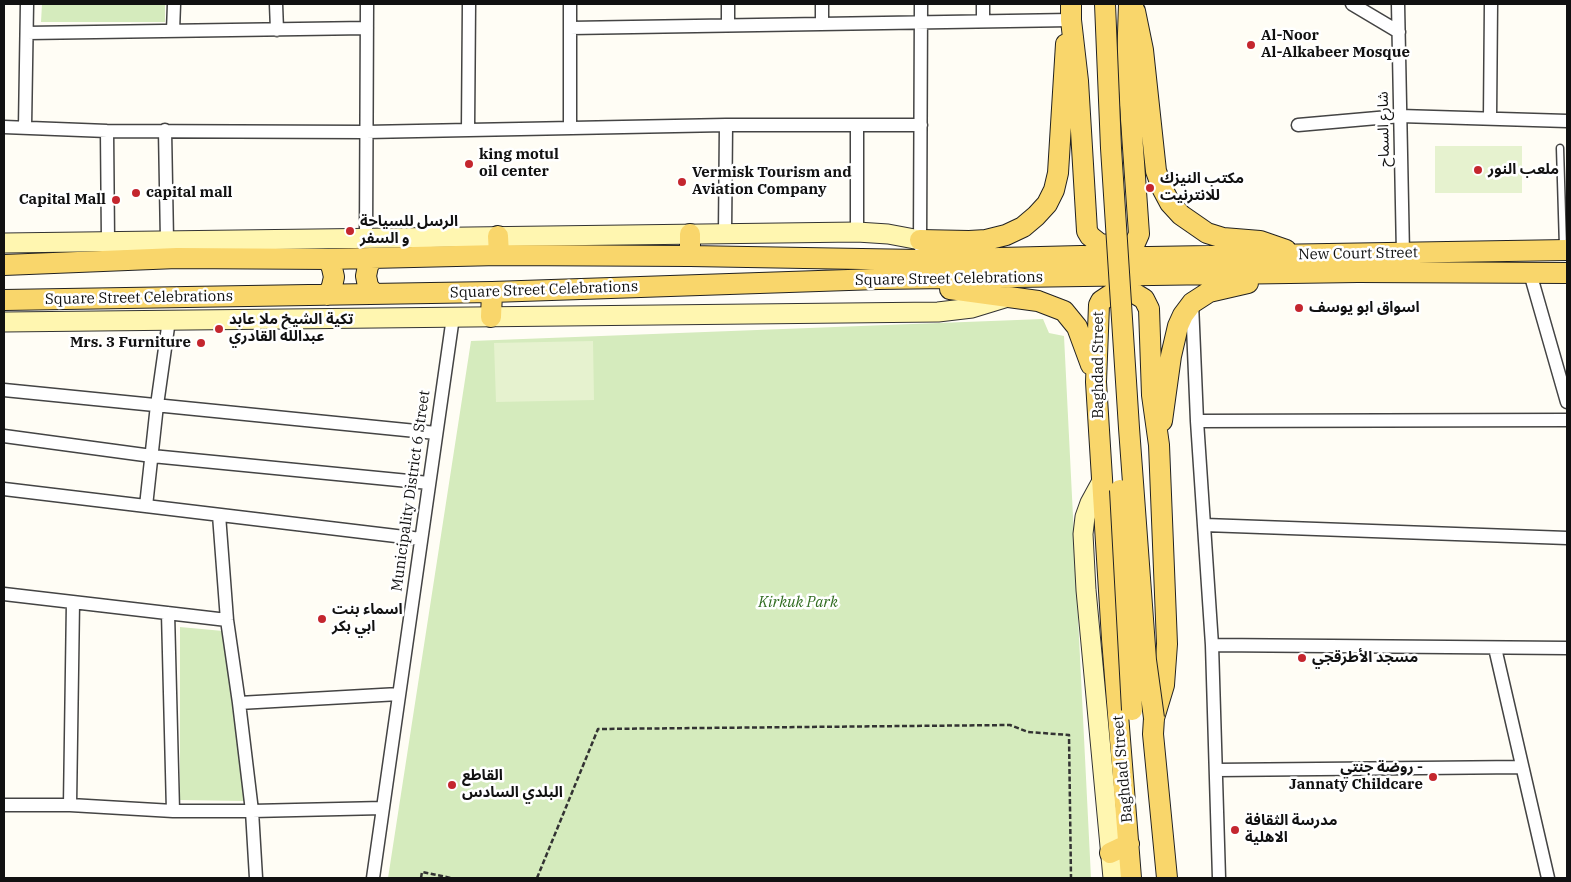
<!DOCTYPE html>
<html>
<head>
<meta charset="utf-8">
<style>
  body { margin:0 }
  #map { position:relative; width:1571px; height:882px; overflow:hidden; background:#fffdf5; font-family:"IBM Plex Serif",serif }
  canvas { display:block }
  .frame { position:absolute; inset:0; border:5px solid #111; pointer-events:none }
</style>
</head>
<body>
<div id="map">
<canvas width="1571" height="882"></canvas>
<div class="frame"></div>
</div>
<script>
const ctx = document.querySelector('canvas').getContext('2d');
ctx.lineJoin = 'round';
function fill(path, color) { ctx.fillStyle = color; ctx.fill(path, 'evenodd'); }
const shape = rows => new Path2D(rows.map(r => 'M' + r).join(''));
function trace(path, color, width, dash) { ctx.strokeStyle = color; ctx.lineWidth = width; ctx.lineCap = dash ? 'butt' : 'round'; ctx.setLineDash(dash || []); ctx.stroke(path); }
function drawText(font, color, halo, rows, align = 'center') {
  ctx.font = font + ' "IBM Plex Serif","Noto Sans Arabic",serif'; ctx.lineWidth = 5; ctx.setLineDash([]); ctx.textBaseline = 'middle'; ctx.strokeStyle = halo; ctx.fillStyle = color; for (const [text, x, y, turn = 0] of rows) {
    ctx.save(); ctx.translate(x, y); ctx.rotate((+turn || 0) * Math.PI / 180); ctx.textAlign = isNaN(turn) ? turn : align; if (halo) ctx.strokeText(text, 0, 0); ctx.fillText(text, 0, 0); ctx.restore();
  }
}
fill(shape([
  [42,4,165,4,165,22,41,22],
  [1043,319,1049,333,1064,336,1091,878,388,878,471,341],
  [180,627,223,631,244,801,180,800]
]), '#d5ebbd');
fill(shape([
  [1435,146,1522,146,1522,193,1435,193],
  [593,341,594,400,496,402,494,343]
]), '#e6f2cf');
const service = shape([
  [1560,148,1563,247]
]);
const minor = shape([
  [276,4,277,30],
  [570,4,570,127],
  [822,4,822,24],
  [1352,4,1399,32],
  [1398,4,1403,254],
  [983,21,983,4],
  [728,25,728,4],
  [570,28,1071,20],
  [173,31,174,4],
  [27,33,367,28],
  [1490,118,1491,4],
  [857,125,857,232],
  [1298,125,1400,116,1567,121],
  [4,127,107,131,366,132,726,125,921,125],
  [25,127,27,4],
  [468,129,469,4],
  [165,130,167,241],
  [107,131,108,241],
  [725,233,726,125],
  [366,238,367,4],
  [920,246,921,4],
  [1530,273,1567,402],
  [1192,303,1197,421,1212,645,1219,878],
  [4,390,436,433],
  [1197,421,1567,420],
  [4,436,152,456,429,483],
  [4,489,421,539],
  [146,506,157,405,169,320],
  [219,515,227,620,239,703,252,811,256,878],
  [1205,525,1567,538],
  [4,594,227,620],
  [168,613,173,811],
  [1212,645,1567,648],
  [1495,648,1548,878],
  [239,703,399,694],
  [1217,770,1522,767],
  [4,805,70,805,173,811,252,811,383,808],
  [70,805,73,602],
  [373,878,453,317]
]);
const secondary = shape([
  [4,243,857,232,888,234,920,240],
  [4,322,938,312,972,308,1008,297],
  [1102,481,1090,503,1085,517,1083,534,1086,590,1113,878]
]);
const primary = shape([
  [1071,4,1071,20,1078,81,1087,231,1090,236,1100,244,1126,247,1135,243,1139,234,1127,62,1129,4],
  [1135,11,1143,50,1156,171,1162,188,1170,203,1181,215,1207,233,1223,238,1260,241,1286,250],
  [690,234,690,256],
  [498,236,499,255],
  [920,240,969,241,986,240,1006,235,1023,227,1036,216,1047,204,1054,190,1058,173,1066,44],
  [373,258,368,266,366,276,368,286,374,294],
  [328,259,332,268,334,277,332,286,328,295],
  [4,265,177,258,328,259,499,255,690,256,919,260,1081,256,1149,257,1567,250],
  [950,289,1038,301,1064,311,1077,327,1091,365],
  [4,300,492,292,878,279,1358,272,1567,273],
  [491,317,492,292],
  [1162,421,1171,356,1178,326,1183,315,1192,303,1209,292,1248,283],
  [1110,853,1129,844],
  [1131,878,1112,639,1096,382,1099,305,1101,301,1110,295,1134,293,1144,299,1149,309,1152,395,1159,445,1167,644,1164,685,1154,718,1153,734,1167,878]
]);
trace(service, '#444', 9);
trace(minor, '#444', 15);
trace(secondary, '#333', 21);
trace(primary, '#222', 22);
trace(shape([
  [421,878,422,872,451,878],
  [537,878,598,729,1010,725,1028,732,1069,735,1071,878]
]), '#333', 2.5, [5, 2.5]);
trace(service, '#fff', 6);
trace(minor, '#fff', 12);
trace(secondary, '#fff6b0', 19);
trace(primary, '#f9d66b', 20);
const primaryBridge = shape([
  [1105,4,1111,148,1129,428,1146,660,1154,718],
  [1120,490,1132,710]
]);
trace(primaryBridge, '#222', 22, []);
trace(primaryBridge, '#f9d66b', 20);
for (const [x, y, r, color] of [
  [1251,45,5,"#c4262e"],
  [469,164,5,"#c4262e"],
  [1478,170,5,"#c4262e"],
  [682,182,5,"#c4262e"],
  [1150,188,5,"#c4262e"],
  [136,193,5,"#c4262e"],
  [116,200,5,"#c4262e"],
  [350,231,5,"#c4262e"],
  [1299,308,5,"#c4262e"],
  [219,329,5,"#c4262e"],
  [201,343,5,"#c4262e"],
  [322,619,5,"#c4262e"],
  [1302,658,5,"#c4262e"],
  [1433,777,5,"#c4262e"],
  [452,785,5,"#c4262e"],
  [1235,830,5,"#c4262e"]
]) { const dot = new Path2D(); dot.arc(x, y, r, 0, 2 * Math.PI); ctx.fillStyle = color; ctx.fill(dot); trace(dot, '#fff', 2); }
drawText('bold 15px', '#111', '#fff', [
  ["Al-Noor",1261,36],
  ["Al-Alkabeer Mosque",1261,53],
  ["king motul",479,155],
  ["oil center",479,172],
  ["ملعب النور",1488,170],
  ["Vermisk Tourism and",692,173],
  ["Aviation Company",692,190],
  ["مكتب النيزك",1160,179],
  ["للانترنيت",1160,196],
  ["capital mall",146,193],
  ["Capital Mall",106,200,"right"],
  ["الرسل للسياحة",360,222],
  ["و السفر",360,239],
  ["اسواق ابو يوسف",1309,308],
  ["تكية الشيخ ملا عابد",229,320],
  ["عبدالله القادري",229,337],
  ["Mrs. 3 Furniture",191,343,"right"],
  ["اسماء بنت",332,610],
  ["ابي بكر",332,627],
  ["مسجد الأطرقجي",1312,658],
  ["روضة جنتي -",1423,768,"right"],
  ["Jannaty Childcare",1423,785,"right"],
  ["القاطع",462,776],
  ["البلدي السادس",462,793],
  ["مدرسة الثقافة",1245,821],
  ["الاهلية",1245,838]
], 'left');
drawText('15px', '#111', '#fff', [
  ["شارع السماح",1384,129,-91],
  ["New Court Street",1358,254,-1],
  ["Square Street Celebrations",949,279,-1],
  ["Square Street Celebrations",544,290,-2],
  ["Square Street Celebrations",139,298,-1],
  ["Baghdad Street",1099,365,-90],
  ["Municipality District 6 Street",411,491,-82],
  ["Baghdad Street",1123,769,-95]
]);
drawText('italic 15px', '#2f6b1f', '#fff', [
  ["Kirkuk Park",798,603]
]);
</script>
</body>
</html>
